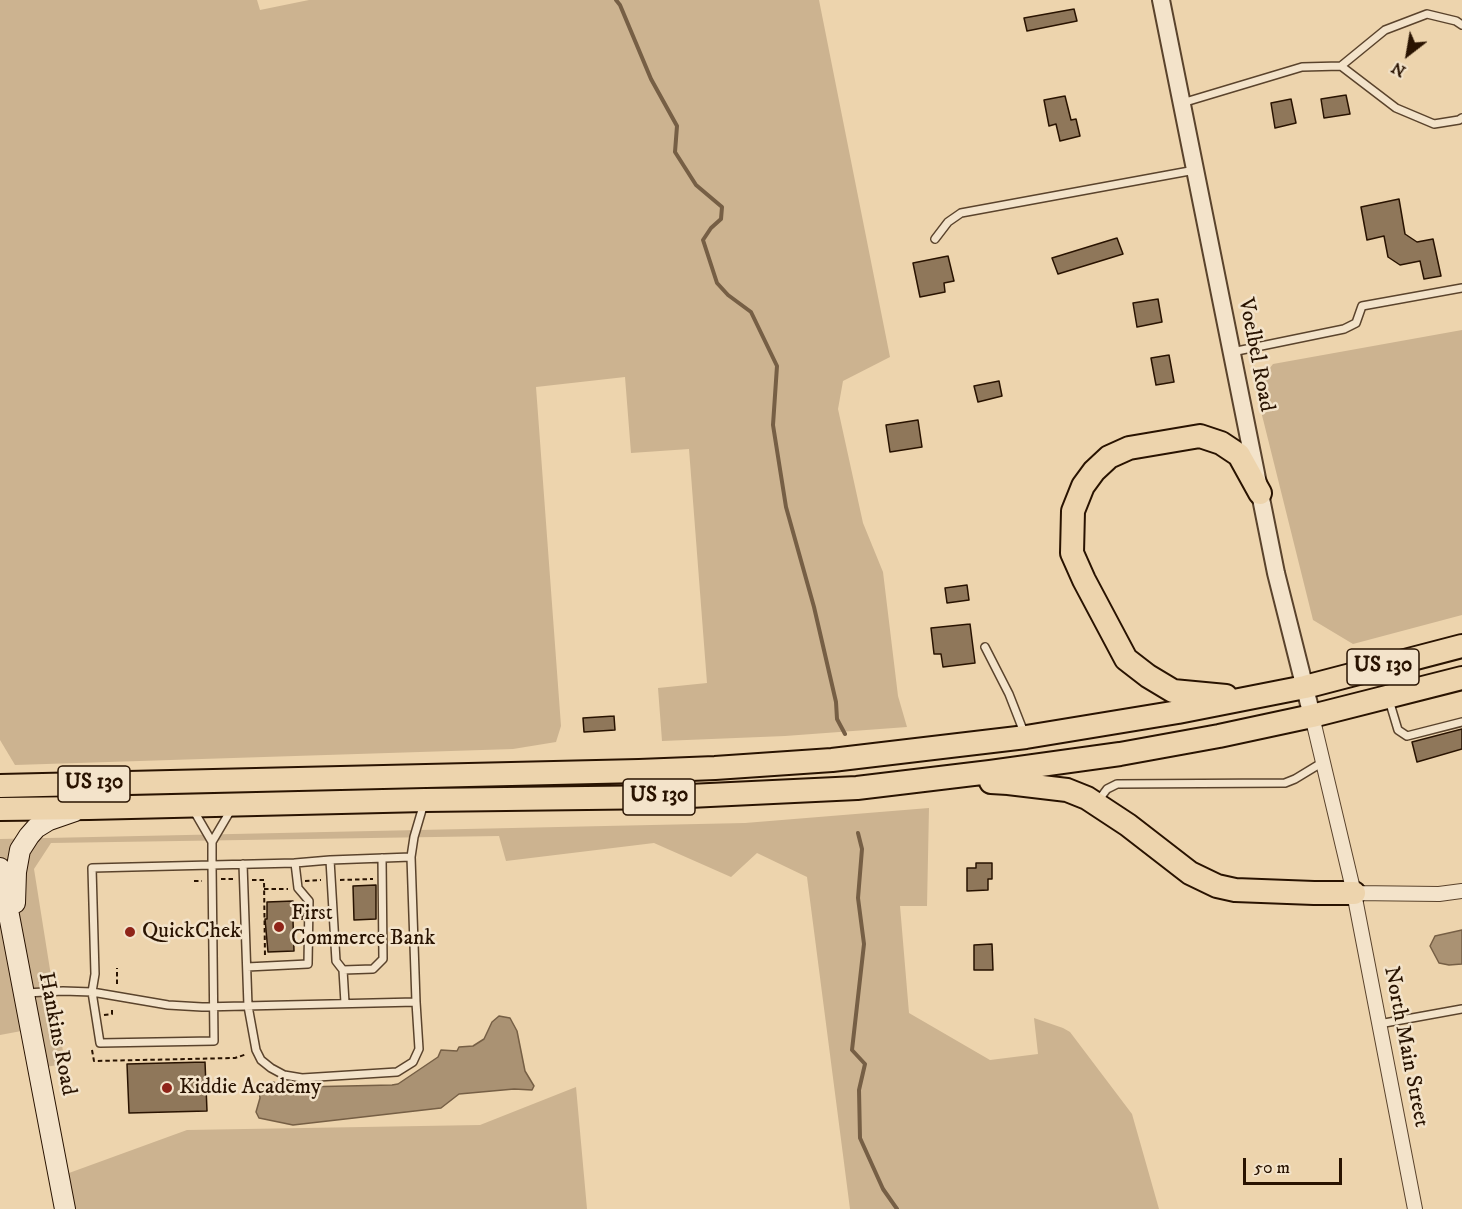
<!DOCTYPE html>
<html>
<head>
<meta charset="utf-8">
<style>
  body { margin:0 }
  #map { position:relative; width:1462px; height:1209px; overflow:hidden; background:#edd4ad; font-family:"IM FELL DW Pica",serif }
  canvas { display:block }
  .north { position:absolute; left:1378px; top:24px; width:60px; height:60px; -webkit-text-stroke:4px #f3e3ca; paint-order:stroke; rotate:211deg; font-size:16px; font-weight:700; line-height:24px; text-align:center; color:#291301 }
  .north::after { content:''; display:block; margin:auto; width:21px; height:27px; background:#291301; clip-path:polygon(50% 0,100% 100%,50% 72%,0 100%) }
  .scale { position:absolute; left:1243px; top:1158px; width:99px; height:27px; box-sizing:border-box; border:3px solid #291301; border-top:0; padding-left:8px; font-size:18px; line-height:21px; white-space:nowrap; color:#291301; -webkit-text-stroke:4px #f3e3ca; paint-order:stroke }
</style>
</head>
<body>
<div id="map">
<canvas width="1462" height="1209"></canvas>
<div class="north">N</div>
<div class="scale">50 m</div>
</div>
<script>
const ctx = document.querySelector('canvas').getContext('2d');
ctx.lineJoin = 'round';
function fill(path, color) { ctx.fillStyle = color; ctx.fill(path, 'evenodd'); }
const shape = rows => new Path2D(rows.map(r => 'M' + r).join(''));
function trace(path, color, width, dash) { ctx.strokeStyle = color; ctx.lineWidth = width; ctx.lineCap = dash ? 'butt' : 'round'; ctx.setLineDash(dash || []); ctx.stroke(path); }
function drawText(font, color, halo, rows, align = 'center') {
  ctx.font = font + ' "IM FELL DW Pica",serif'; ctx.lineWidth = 5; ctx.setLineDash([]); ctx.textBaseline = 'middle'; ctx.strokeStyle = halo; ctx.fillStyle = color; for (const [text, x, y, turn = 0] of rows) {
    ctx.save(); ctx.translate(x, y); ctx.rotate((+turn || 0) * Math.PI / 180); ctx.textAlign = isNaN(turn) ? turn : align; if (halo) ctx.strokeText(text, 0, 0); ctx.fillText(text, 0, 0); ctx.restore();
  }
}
fill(shape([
  [0,0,257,0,260,10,309,0,819,0,890,357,843,381,838,409,863,523,883,572,898,696,907,727,785,736,662,741,658,688,707,683,689,449,631,453,625,377,536,387,561,726,556,742,513,749,15,765,0,740],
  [1462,330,1462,615,1353,644,1313,620,1255,387,1273,364],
  [929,808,927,906,900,906,909,1013,990,1060,1038,1054,1034,1018,1063,1028,1070,1032,1132,1114,1159,1209,850,1209,807,877,757,853,731,877,654,843,506,861,499,836,51,843,34,869,65,1064,38,1068,32,1029,0,1035,0,839,745,823],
  [576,1087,587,1209,68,1209,61,1174,69,1173,187,1130,480,1125]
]), '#ccb390');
const water = shape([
  [1462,930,1462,964,1449,965,1439,963,1430,946,1435,936,1462,930],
  [499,1016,510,1018,517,1031,525,1071,534,1086,532,1090,514,1089,459,1094,441,1108,293,1125,259,1118,256,1112,260,1098,259,1090,268,1087,273,1082,286,1086,301,1087,392,1085,398,1084,438,1057,441,1050,457,1051,459,1047,473,1046,484,1039,492,1022,499,1016]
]);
fill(water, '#aa9273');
trace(water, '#765f45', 1.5);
trace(shape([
  [616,0,620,5,651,79,677,126,675,152,696,185,722,207,721,219,711,228,703,240,717,283,728,295,751,312,777,366,773,425,786,507,814,607,836,702,837,719,845,734],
  [858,833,862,849,858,898,864,944,852,1050,865,1064,859,1090,860,1138,883,1189,897,1209]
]), '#765f45', 4);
const building = shape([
  [1074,9,1077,21,1027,31,1024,18,1074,9],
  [1346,95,1350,114,1324,118,1321,99,1346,95],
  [1065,96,1071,120,1076,119,1080,136,1060,141,1056,124,1049,126,1044,100,1065,96],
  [1291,99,1296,123,1275,128,1271,103,1291,99],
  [1399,199,1405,234,1417,242,1433,239,1441,276,1424,279,1420,261,1400,265,1388,257,1384,236,1367,240,1361,207,1399,199],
  [1117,238,1123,254,1058,274,1052,258,1117,238],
  [948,256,954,281,944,283,945,292,920,297,913,263,948,256],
  [1158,299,1162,322,1137,327,1133,303,1158,299],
  [1169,355,1174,382,1156,385,1151,358,1169,355],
  [999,381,1002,396,978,402,974,386,999,381],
  [918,420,922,447,890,452,886,425,918,420],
  [967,585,969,600,947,603,945,588,967,585],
  [970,624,975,663,943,667,941,654,934,654,931,628,970,624],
  [614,716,615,730,584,732,583,718,614,716],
  [1462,729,1462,749,1417,762,1412,742,1462,729],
  [976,863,992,863,992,879,988,879,988,890,967,891,967,868,976,868,976,863],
  [376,885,376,919,354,920,353,886,376,885],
  [293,901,293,903,303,903,303,919,293,920,294,951,268,952,265,919,267,919,267,902,293,901],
  [992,944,993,970,974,970,974,945,992,944],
  [205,1062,207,1111,129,1113,127,1064,205,1062]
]);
fill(building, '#8f775a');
trace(building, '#291301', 1.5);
const service = shape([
  [1341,66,1385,30,1427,14,1456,21,1462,25],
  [1182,103,1302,67,1341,66,1396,108,1434,124,1459,120,1462,118],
  [935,239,948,222,961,213,1195,170],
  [1232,352,1344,329,1356,323,1362,306,1462,288],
  [985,647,1009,694,1025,735],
  [1389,700,1398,730,1407,736,1462,722],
  [1098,801,1107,789,1117,784,1285,783,1295,779,1323,762],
  [194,811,212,842,212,865,92,868,95,974,92,992,100,1043,214,1041,212,865,295,863,330,860,411,857],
  [212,842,232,808],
  [330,860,336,961,343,970,345,1003],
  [243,864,248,1006,256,1050,261,1060,271,1068,284,1075,302,1078,397,1072,413,1062,419,1049,416,1002],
  [247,967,308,964,309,901,298,888,295,863],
  [343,970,373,969,383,959,382,858],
  [26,993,63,991,92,992,168,1005,202,1007,416,1002,411,857,414,837,424,803],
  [1379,1024,1462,1009]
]);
const minor = shape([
  [1312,716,1354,893,1415,1209],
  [1354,893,1439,894,1462,891]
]);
const tertiary = shape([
  [1161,0,1276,573,1312,716]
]);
const secondary = shape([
  [0,868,65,1209],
  [15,903,16,872,20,850,29,836,36,828,49,820,75,811]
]);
const trunk = shape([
  [1226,696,1173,691,1148,676,1126,659,1084,580,1072,553,1073,511,1083,486,1094,471,1109,457,1129,448,1200,436,1221,443,1239,455,1260,493],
  [991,782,1008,783,1067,790,1087,798,1128,825,1190,873,1217,886,1235,890,1314,893,1354,893],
  [0,786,639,771,715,768,832,760,1026,737,1178,712,1305,687,1462,646],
  [0,809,89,808,425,800,668,797,857,788,990,772,1120,754,1219,736,1312,716,1462,678]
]);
trace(service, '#5a432c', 10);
trace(minor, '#5a432c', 16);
trace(tertiary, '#5a432c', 20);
trace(secondary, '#291301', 22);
trace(trunk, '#291301', 26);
trace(shape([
  [221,879,233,879],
  [252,880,264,880,265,957],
  [340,880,373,879],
  [194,881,202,881],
  [305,881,321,880],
  [264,889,288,889],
  [117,984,117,968],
  [104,1015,112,1014,112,1007],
  [92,1050,94,1061,235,1058,247,1054]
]), '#291301', 2, [4.5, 3]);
trace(service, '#f3e3ca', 7);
trace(minor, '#f3e3ca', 14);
trace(tertiary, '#f3e3ca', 16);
trace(secondary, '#f3e3ca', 20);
trace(trunk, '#edd4ad', 22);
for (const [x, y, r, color] of [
  [279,927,6,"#8f2418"],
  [130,932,6,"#8f2418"],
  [167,1088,6,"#8f2418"]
]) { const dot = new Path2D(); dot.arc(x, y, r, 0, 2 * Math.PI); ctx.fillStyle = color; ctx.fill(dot); trace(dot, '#f3e3ca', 2); }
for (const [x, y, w] of [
  [1383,667,72],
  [94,784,72],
  [659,797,72]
]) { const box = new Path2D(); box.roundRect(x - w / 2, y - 18, w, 36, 4.5); ctx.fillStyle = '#f3e3ca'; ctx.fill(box); trace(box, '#291301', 1.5); }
drawText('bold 21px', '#291301', null, [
  ["US 130",1383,667],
  ["US 130",94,784],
  ["US 130",659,797]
]);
drawText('22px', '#291301', '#f3e3ca', [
  ["Voelbel Road",1255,355,79],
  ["Hankins Road",56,1034,79],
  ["North Main Street",1405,1047,79]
]);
drawText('22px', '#291301', '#f3e3ca', [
  ["First",291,914],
  ["Commerce Bank",291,939],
  ["QuickChek",142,932],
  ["Kiddie Academy",179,1088]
], 'left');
</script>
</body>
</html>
